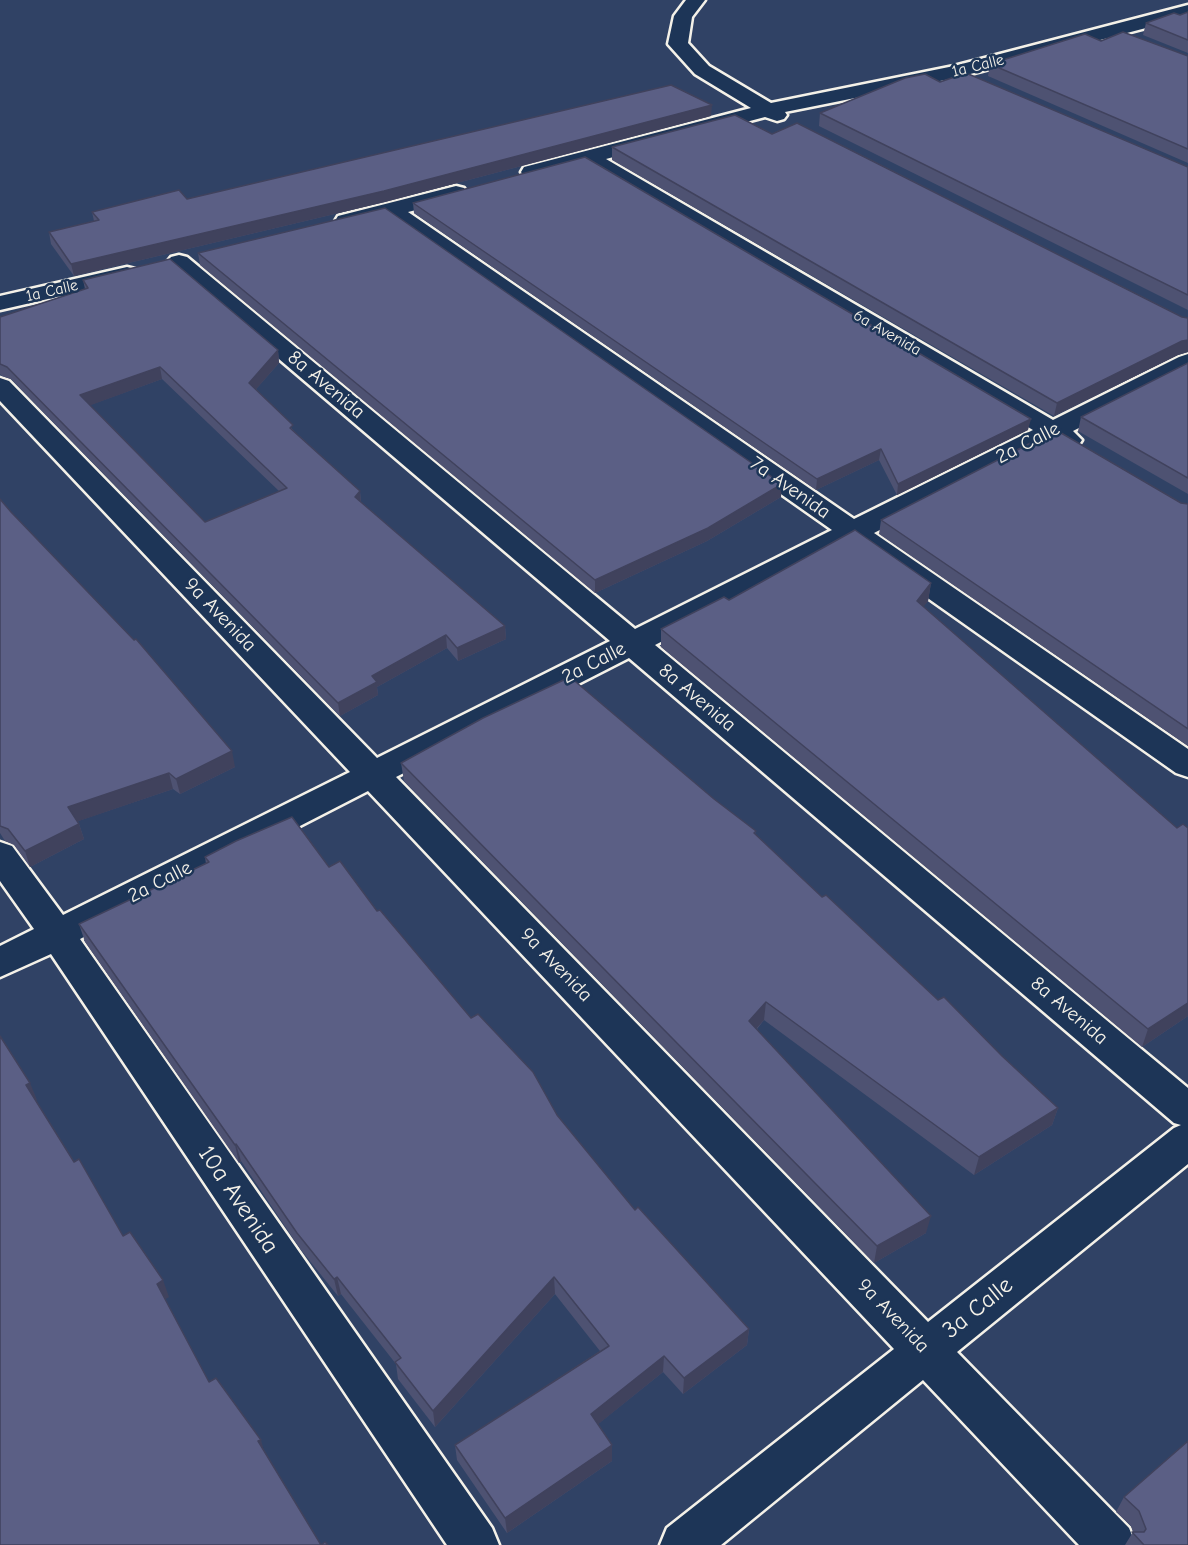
<!DOCTYPE html>
<html>
<head>
<meta charset="utf-8">
<style>
  body { margin:0 }
  canvas { display:block; background:#304265 }
</style>
</head>
<body>
<canvas width="1188" height="1545"></canvas>
<script>
const ctx = document.querySelector('canvas').getContext('2d');
ctx.lineJoin = 'round';
const shape = rows => new Path2D(rows.map(r => 'M' + r).join(''));
function trace(path, color, width, dash) { ctx.strokeStyle = color; ctx.lineWidth = width; ctx.lineCap = dash ? 'butt' : 'round'; ctx.setLineDash(dash || []); ctx.stroke(path); }
function fill(path, color) { ctx.fillStyle = color; ctx.fill(path, 'evenodd'); }
function drawText(font, color, halo, rows, align = 'center') {
  ctx.font = font + ' "Comic Neue",sans-serif'; ctx.lineWidth = 5; ctx.setLineDash([]); ctx.textBaseline = 'middle'; ctx.strokeStyle = halo; ctx.fillStyle = color; for (const [text, x, y, turn = 0] of rows) {
    ctx.save(); ctx.translate(x, y); ctx.rotate((+turn || 0) * Math.PI / 180); ctx.textAlign = isNaN(turn) ? turn : align; if (halo) ctx.strokeText(text, 0, 0); ctx.fillText(text, 0, 0); ctx.restore();
  }
}
const minor = shape([
  [686,0,705,0,692,17,688,43,709,66,771,103,954,66,1188,5,1188,17,955,78,785,112,787,115,784,119,777,121,765,117,606,159,1053,420,1179,357,1188,354,1188,372,1073,431,1082,440,1078,446,1069,448,1052,441,874,533,1188,749,1188,777,1176,773,851,544,655,645,1188,1088,1188,1164,957,1352,1129,1528,1136,1545,1079,1545,923,1380,721,1545,660,1545,667,1528,894,1349,368,791,80,939,492,1528,499,1545,447,1545,51,954,0,977,0,946,34,929,0,881,0,842,12,846,63,915,350,772,0,401,0,378,9,381,377,758,610,641,171,267,167,262,171,257,179,255,187,257,635,629,832,530,387,217,346,228,338,226,335,221,338,216,456,186,464,188,467,193,464,198,408,212,854,519,1033,430,585,165,532,178,524,177,521,172,524,167,751,108,695,74,668,44,674,16,686,0],
  [629,658,1174,1123,1181,1125,1174,1128,928,1322,396,777,629,658],
  [127,267,135,269,139,274,135,279,0,310,0,296,127,267]
]);
trace(minor, '#f4f1e8', 5);
fill(minor, '#1d3557');
fill(shape([
  [1188,12,1188,53,1143,35,1146,23,1180,15],
  [1101,41,1188,56,1188,163,988,76,990,64],
  [820,113,1188,167,1188,310,819,126],
  [711,116,385,202,74,276,51,244,49,232,94,221,92,212,187,199],
  [772,134,1182,317,1188,318,1188,352,1178,355,1054,416,612,160,612,147],
  [413,203,1028,430,897,495,879,460,816,490,414,213],
  [198,253,781,497,707,541,595,593,200,265],
  [83,280,278,350,279,363,256,389,294,431,360,491,361,502,505,626,506,639,458,661,447,648,377,687,378,695,340,716,11,379,2,376,0,374,0,317,85,289],
  [162,379,279,491,205,522,90,405],
  [1188,363,1188,494,1078,431,1081,417],
  [0,499,235,767,180,794,173,789,78,821,84,839,30,867,14,845,5,841,0,833],
  [1181,503,1188,504,1188,746,879,534,881,520],
  [931,583,928,601,923,606,1188,1016,1142,1047,661,647,661,629,729,600],
  [401,763,714,799,756,831,755,834,822,897,1002,1056,1058,1108,1052,1125,974,1175,764,1020,757,1029,926,1233,874,1263,404,781],
  [205,857,329,867,377,911,557,1115,635,1210,749,1329,747,1345,683,1394,663,1372,598,1424,612,1445,612,1461,507,1533,457,1460,455,1445,600,1351,555,1294,435,1427,398,1379,396,1364,341,1294,338,1296,301,1250,241,1161,239,1163,85,942,79,924,206,864],
  [1124,1497,1188,1545,1125,1545,1133,1532,1131,1526,1116,1512]
]), '#4e5272');
fill(shape([
  [712,105,711,116,385,202,74,276,71,264],
  [1188,340,1188,352,1178,355,1054,416,1057,403,1182,341],
  [278,350,279,363,251,395,249,383],
  [160,367,162,379,83,408,80,395],
  [1031,419,1028,430,897,495,898,484],
  [881,449,879,460,816,490,817,479],
  [782,484,781,497,707,541,595,593,595,580],
  [360,491,361,504,355,497],
  [931,583,928,601,914,619,917,601],
  [505,626,506,639,458,661,457,648],
  [446,635,447,648,377,687,378,695,340,716,338,703,372,676],
  [232,751,235,767,180,794,176,779],
  [169,773,173,789,73,823,68,807],
  [79,824,84,839,30,867,25,851],
  [766,1002,764,1020,747,1039,749,1021],
  [1188,1003,1188,1016,1142,1047,1148,1029],
  [30,1083,37,1100,33,1103,26,1085],
  [1058,1108,1052,1125,974,1175,979,1157],
  [236,1144,241,1161,239,1163,235,1145],
  [931,1216,926,1233,874,1263,877,1246],
  [337,1277,341,1294,338,1296,334,1279],
  [554,1277,555,1294,435,1427,433,1411],
  [163,1280,169,1297,162,1301,157,1284],
  [749,1329,747,1345,683,1394,684,1378],
  [664,1356,663,1372,591,1430,591,1414],
  [261,1440,265,1455,258,1441],
  [612,1445,612,1461,507,1533,505,1518]
]), '#40425d');
const building = shape([
  [1188,12,1188,40,1146,23,1174,13,1180,15,1188,12],
  [1123,32,1188,56,1188,149,990,64,1085,34,1101,41,1123,32],
  [966,73,1188,167,1188,295,820,113,905,78,925,74,940,82,966,73],
  [671,85,712,105,384,191,71,264,49,232,99,220,92,212,179,190,187,199,671,85],
  [735,115,772,134,797,123,1182,317,1188,318,1188,340,1182,341,1057,403,612,147,735,115],
  [585,157,1031,419,898,484,881,449,817,479,413,203,585,157],
  [385,208,782,484,708,528,595,580,198,253,385,208],
  [170,259,278,350,249,383,293,425,290,428,360,491,355,497,505,626,457,648,446,635,372,676,377,682,338,703,7,367,0,364,0,317,88,288,83,280,170,259],
  [160,367,287,488,205,522,80,395,160,367],
  [1188,363,1188,478,1081,417,1188,363],
  [1056,430,1181,503,1188,504,1188,729,881,520,1056,430],
  [0,499,11,512,134,640,136,639,232,751,176,779,169,773,68,807,79,824,25,851,8,829,0,826,0,499],
  [855,530,931,583,917,601,1177,828,1183,824,1188,828,1188,1003,1148,1029,661,629,724,597,729,600,855,530],
  [570,677,714,799,756,831,754,833,822,897,826,895,938,1000,944,997,1002,1056,1058,1108,979,1157,766,1002,749,1021,931,1216,877,1246,401,763,483,718,570,677],
  [292,817,329,867,340,861,377,911,380,910,471,1018,478,1014,533,1072,557,1115,635,1210,638,1207,749,1329,684,1378,664,1356,591,1414,612,1445,505,1518,455,1445,609,1346,554,1277,433,1411,395,1362,401,1358,337,1277,334,1279,297,1233,236,1144,235,1145,79,924,209,862,205,857,236,841,292,817],
  [0,1036,30,1083,26,1085,74,1162,79,1159,123,1236,130,1232,163,1280,157,1284,209,1382,216,1378,261,1440,258,1441,321,1545,325,1542,328,1545,0,1545,0,1036],
  [1188,1441,1188,1545,1144,1545,1132,1532,1144,1532,1146,1529,1139,1511,1124,1497,1188,1441]
]);
fill(building, '#5b5f85');
trace(building, '#40425d', 1.5);
drawText('16px', '#f4f1e8', '#1d3557', [
  ["1a Calle",978,66,-14],
  ["1a Calle",52,291,-13],
  ["6a Avenida",887,333,30]
]);
drawText('20px', '#f4f1e8', '#1d3557', [
  ["8a Avenida",326,385,40],
  ["2a Calle",1028,443,-27],
  ["7a Avenida",790,488,35],
  ["9a Avenida",220,615,46],
  ["2a Calle",594,663,-27],
  ["8a Avenida",697,698,40],
  ["2a Calle",160,882,-27],
  ["9a Avenida",556,965,46],
  ["8a Avenida",1069,1011,40],
  ["9a Avenida",893,1316,46]
]);
drawText('24px', '#f4f1e8', '#1d3557', [
  ["10a Avenida",238,1200,56],
  ["3a Calle",978,1308,-39]
]);
</script>
</body>
</html>
